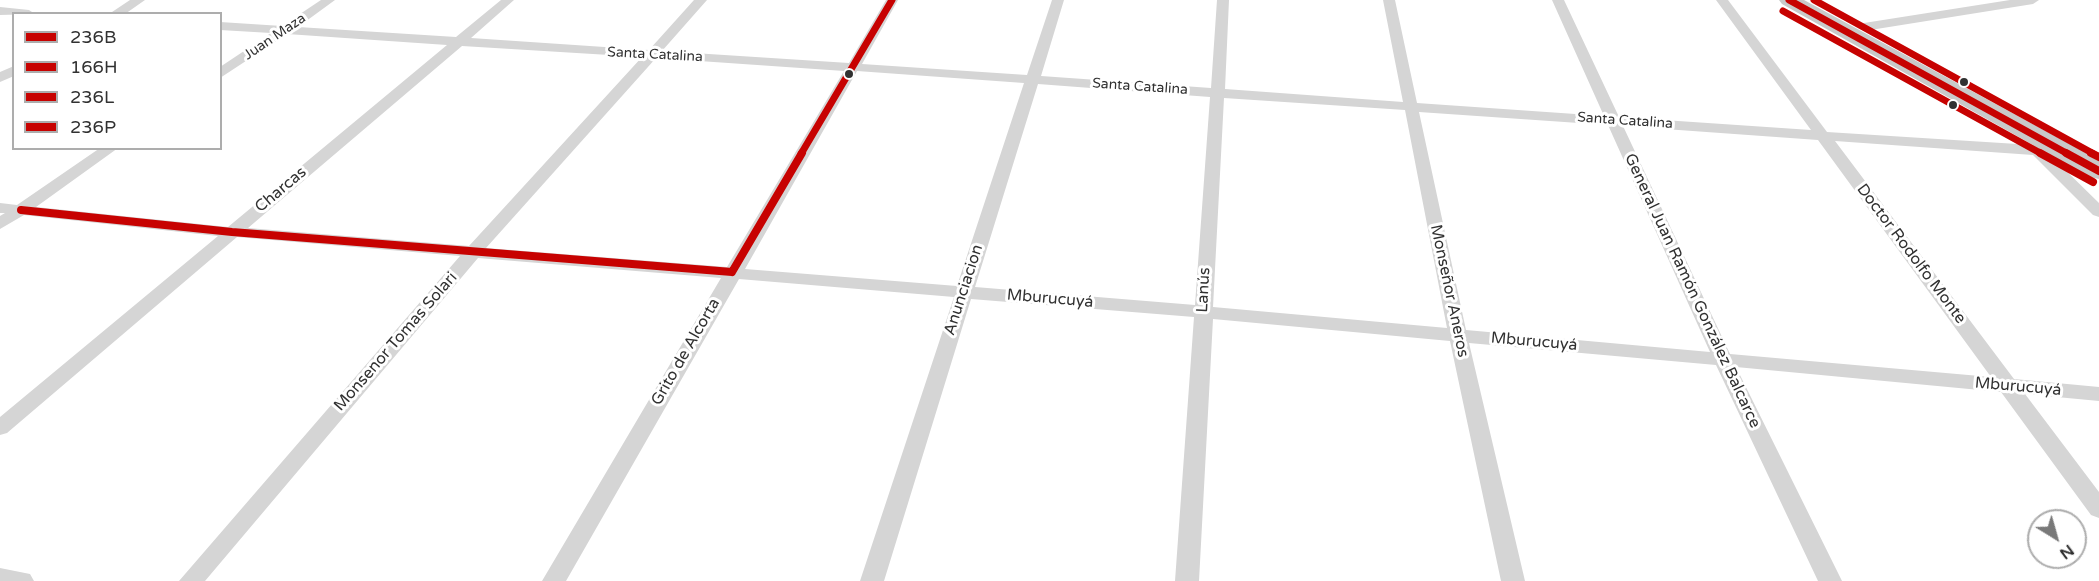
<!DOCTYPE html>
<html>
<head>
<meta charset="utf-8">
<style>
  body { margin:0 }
  #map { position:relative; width:2099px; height:581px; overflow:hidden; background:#fff; font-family:"Varela Round",sans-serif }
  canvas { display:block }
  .legend { position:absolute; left:12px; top:12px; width:210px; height:138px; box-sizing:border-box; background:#fff; border:2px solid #adadad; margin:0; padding:8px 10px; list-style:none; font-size:18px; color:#313131 }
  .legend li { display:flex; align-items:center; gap:12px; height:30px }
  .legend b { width:30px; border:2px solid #adadad }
  .north { position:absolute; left:2027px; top:509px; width:60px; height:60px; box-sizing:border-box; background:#fff; border:2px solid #adadad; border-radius:50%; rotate:143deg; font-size:16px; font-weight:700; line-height:24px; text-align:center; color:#313131 }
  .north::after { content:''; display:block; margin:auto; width:21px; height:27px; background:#797979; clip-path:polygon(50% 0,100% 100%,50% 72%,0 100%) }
</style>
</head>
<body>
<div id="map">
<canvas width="2099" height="581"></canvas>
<ul class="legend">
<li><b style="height:8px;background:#c70201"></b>236B</li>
<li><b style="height:8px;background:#c70201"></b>166H</li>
<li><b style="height:8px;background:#c70201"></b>236L</li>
<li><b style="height:8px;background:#c70201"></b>236P</li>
</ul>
<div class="north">N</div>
</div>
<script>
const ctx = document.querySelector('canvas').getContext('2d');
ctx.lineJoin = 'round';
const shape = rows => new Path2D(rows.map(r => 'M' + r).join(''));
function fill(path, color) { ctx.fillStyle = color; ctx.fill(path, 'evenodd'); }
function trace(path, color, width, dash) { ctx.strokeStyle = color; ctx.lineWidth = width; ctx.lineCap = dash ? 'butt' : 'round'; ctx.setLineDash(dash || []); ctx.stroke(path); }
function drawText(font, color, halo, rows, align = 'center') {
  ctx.font = font + ' "Varela Round",sans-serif'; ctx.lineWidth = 6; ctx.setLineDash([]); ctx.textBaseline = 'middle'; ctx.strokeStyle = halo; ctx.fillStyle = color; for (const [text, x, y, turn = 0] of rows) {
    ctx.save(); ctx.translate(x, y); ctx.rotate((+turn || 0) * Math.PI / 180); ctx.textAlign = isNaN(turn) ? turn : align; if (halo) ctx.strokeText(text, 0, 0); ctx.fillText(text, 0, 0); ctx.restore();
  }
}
fill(shape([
  [130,0,145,0,125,14,109,14,130,0],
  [321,0,335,0,298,27,456,37,501,0,514,0,471,38,649,50,694,0,707,0,662,51,849,63,886,0,898,0,862,64,1027,75,1052,0,1064,0,1041,76,1211,88,1217,0,1229,0,1225,89,1403,102,1383,0,1395,0,1417,103,1604,116,1552,0,1564,0,1619,117,1811,130,1716,0,1728,0,1827,132,2065,147,2068,150,2065,153,2050,155,2099,203,2099,217,2093,215,2033,155,1835,141,2014,379,2099,387,2099,401,2025,394,2099,492,2099,518,2091,515,2001,392,1736,367,1842,581,1818,581,1716,365,1469,343,1525,581,1501,581,1450,341,1213,319,1199,581,1175,581,1194,317,971,299,884,581,860,581,954,297,739,279,566,581,542,581,721,278,478,258,205,581,179,581,460,256,237,237,7,433,0,435,0,417,218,236,24,215,0,229,0,216,5,213,0,213,0,203,17,205,100,148,118,148,36,207,228,227,447,45,287,34,220,78,220,67,271,33,220,30,220,22,282,26,321,0],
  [462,46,642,57,469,246,248,228,462,46],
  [656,58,844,71,727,267,486,248,656,58],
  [857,71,1024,83,957,286,745,269,857,71],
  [1038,84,1210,97,1195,305,975,287,1038,84],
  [1224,98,1405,110,1447,328,1213,307,1224,98],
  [1419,112,1608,125,1710,352,1466,330,1419,112],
  [1623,126,1818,140,1991,377,1730,354,1623,126],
  [2010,0,2039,0,2033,4,1864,31,1858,27,1864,23,2010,0],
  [0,7,29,10,35,14,0,15,0,7],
  [14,66,14,76,0,82,0,72,14,66],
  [0,568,30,574,34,581,0,581,0,568]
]), '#d5d5d5');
fill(shape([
  [1779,0,1804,0,2099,160,2099,179,2090,177,1782,4,1779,0]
]), '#c9c9c9');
trace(shape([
  [801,154,892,0]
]), '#c70201', 7);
trace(shape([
  [21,210,232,232,732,272],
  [732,272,802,153]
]), '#c70201', 8);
trace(shape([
  [1789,0,2068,154]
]), '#c70201', 7);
trace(shape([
  [2066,153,2099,171]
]), '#c70201', 8);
trace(shape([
  [1783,11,2042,154]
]), '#c70201', 7);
trace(shape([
  [2040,153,2093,182]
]), '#c70201', 8);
trace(shape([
  [1814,0,2094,154]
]), '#c70201', 7);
trace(shape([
  [2091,153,2099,157]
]), '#c70201', 8);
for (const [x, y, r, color] of [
  [849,74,5,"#313131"],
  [1964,82,5,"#313131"],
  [1953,105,5,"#313131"]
]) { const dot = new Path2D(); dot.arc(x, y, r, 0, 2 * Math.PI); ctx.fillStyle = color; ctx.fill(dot); trace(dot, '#fff', 2); }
drawText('14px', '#313131', '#fff', [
  ["Juan Maza",275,37,-34],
  ["Santa Catalina",655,55,3],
  ["Santa Catalina",1140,87,4],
  ["Santa Catalina",1625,121,4]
]);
drawText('16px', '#313131', '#fff', [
  ["Charcas",281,190,-40],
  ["Doctor Rodolfo Monte",1911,254,53],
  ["Anunciacion",964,290,-72],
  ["Lanús",1204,290,-87],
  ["Monseñor Aneros",1449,291,78],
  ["General Juan Ramón González Balcarce",1692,291,65],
  ["Mburucuyá",1050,299,5],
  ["Monsenor Tomas Solari",396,342,-49],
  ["Mburucuyá",1534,342,5],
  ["Grito de Alcorta",686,352,-60],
  ["Mburucuyá",2018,387,5]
]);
</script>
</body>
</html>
